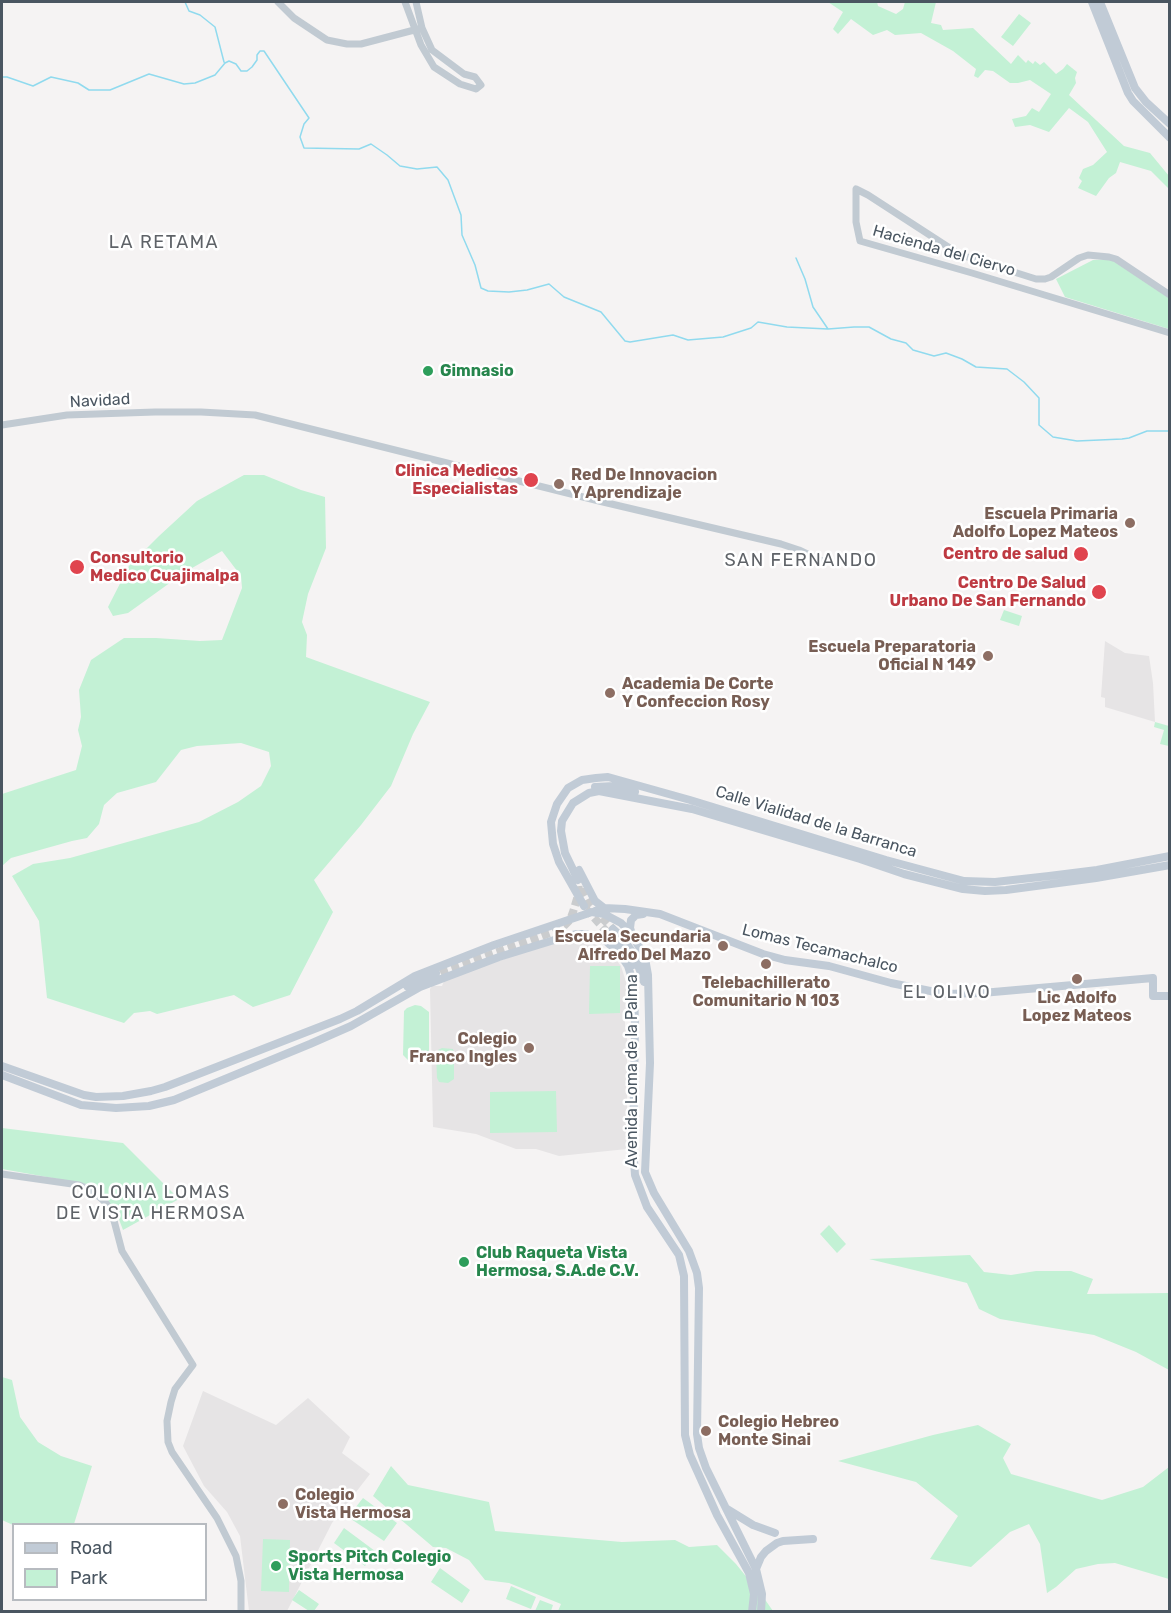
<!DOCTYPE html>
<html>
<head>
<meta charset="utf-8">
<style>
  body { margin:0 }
  #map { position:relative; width:1171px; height:1613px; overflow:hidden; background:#f5f3f3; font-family:Rubik,sans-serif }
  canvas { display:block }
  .frame { position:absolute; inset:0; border:3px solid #4a5661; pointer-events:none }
  .legend { position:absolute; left:12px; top:1523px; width:195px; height:78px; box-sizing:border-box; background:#fff; border:2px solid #b7bbc0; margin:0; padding:8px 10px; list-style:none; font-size:18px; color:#4a5661 }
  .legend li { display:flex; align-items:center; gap:12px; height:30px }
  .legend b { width:30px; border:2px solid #b7bbc0 }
</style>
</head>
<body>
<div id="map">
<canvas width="1171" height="1613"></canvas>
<div class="frame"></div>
<ul class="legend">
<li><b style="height:8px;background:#c1cbd6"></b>Road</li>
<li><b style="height:16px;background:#c3f1d5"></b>Park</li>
</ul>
</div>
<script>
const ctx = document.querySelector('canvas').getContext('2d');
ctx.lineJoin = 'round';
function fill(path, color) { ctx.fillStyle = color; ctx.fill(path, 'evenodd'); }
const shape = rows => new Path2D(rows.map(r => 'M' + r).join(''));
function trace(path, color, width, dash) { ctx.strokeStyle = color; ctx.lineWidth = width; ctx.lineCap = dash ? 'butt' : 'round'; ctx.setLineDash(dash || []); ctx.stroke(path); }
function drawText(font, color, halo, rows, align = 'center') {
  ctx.font = font + ' Rubik,sans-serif'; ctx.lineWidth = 5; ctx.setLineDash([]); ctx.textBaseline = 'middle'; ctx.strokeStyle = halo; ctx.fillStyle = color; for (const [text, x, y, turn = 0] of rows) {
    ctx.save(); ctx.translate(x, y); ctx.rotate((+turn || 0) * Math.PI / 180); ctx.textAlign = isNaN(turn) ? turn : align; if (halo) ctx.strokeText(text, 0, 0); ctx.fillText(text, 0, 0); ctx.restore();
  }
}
fill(shape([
  [1105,641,1125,653,1149,656,1153,683,1155,722,1105,707,1105,698,1101,697],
  [576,939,589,941,604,949,613,956,621,966,626,982,627,1010,625,1013,625,1029,627,1030,627,1149,559,1156,536,1149,516,1149,476,1134,433,1127,430,989,432,986,442,986,444,981,495,962,556,942,560,944,567,941,569,943,574,943],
  [203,1391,276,1425,308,1398,350,1437,342,1453,370,1474,332,1523,287,1611,249,1611,240,1536,227,1512,204,1486,183,1446]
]), '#e6e4e5');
fill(shape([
  [828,2,877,2,878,6,896,14,903,9,905,2,936,2,931,23,941,25,943,30,973,28,1011,64,1018,55,1026,63,1028,60,1033,64,1035,61,1040,65,1044,62,1056,74,1063,69,1067,64,1077,72,1075,78,1076,83,1069,95,1124,146,1150,153,1169,176,1169,195,1168,194,1168,188,1151,171,1120,162,1116,173,1109,178,1096,196,1078,188,1082,181,1079,178,1083,169,1093,165,1107,152,1088,122,1069,108,1049,132,1030,125,1015,127,1012,119,1026,116,1032,108,1039,112,1051,94,1030,80,1018,83,1010,83,993,71,985,70,978,78,974,76,976,69,953,51,921,33,895,35,887,30,873,35,851,19,838,34,833,29,843,12],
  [1019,14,1031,23,1013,46,1001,37],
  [1112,259,1169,298,1169,329,1065,297,1056,279,1093,260],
  [244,475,264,475,301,490,325,497,326,548,308,594,302,622,307,635,306,657,430,702,413,734,391,786,361,825,314,880,333,912,290,995,253,1007,234,995,157,1014,150,1011,134,1013,124,1023,47,998,39,921,12,876,33,864,70,858,199,822,238,802,261,786,271,766,269,752,241,743,197,746,181,750,156,782,117,793,104,805,99,824,87,838,72,841,11,858,2,866,2,794,76,770,82,746,78,730,81,717,79,690,91,660,124,638,156,638,200,641,222,640,242,588,241,576,222,551,185,572,128,613,113,616,108,607,129,566,159,536,197,501],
  [1004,610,1022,616,1019,626,1000,620],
  [1155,722,1169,726,1169,746,1160,744,1164,730,1154,727],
  [590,966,620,966,620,1013,589,1014],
  [415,1005,421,1006,429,1012,429,1054,424,1060,408,1060,403,1055,404,1011,407,1008],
  [442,1048,453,1049,454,1053,454,1079,448,1083,439,1082,437,1078,436,1055,438,1050],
  [556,1091,557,1132,490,1133,490,1092],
  [2,1128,123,1143,179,1199,123,1230,117,1214,107,1200,100,1193,86,1184,2,1169],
  [829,1225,846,1244,837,1253,820,1234],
  [970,1255,984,1272,1011,1275,1036,1271,1071,1271,1093,1279,1087,1294,1169,1293,1169,1370,1136,1352,1094,1335,1000,1319,979,1309,967,1283,869,1259],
  [2,1377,12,1380,20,1417,38,1442,61,1456,92,1466,74,1524,13,1525,2,1520],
  [978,1425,1011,1444,1003,1458,1011,1474,1102,1500,1143,1487,1169,1467,1169,1579,1115,1563,1098,1564,1076,1569,1056,1587,1047,1593,1040,1544,1029,1524,1010,1532,971,1567,930,1559,958,1516,916,1482,838,1461,933,1435],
  [391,1466,408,1485,489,1502,495,1531,622,1542,675,1540,689,1547,717,1545,736,1564,766,1601,773,1611,558,1611,561,1604,509,1583,485,1580,469,1560,446,1548,433,1547,373,1496],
  [363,1498,397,1523,384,1541,348,1517],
  [344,1528,375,1551,365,1566,334,1543],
  [263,1539,290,1540,289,1592,261,1591],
  [440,1568,470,1590,462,1603,431,1582],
  [511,1586,536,1597,531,1609,506,1599],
  [299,1590,319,1604,314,1611,309,1611,292,1600],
  [540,1600,553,1605,551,1611,535,1611]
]), '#c3f1d5');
trace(shape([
  [185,2,189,11,200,15,215,27,224,62],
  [2,77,7,77,33,86,51,77,78,83,89,90,110,90,149,74,184,84,195,83,215,75,225,63,229,61,236,64,241,71,247,71,252,67,257,60,257,55,260,51,264,51,309,118,304,124,300,137,304,148,359,149,371,144,387,155,400,166,417,169,437,167,448,180,461,215,462,235,475,265,481,288,488,291,509,292,527,290,549,284,564,297,601,312,625,341,630,342,673,335,688,340,723,337,751,328,758,322,787,327,828,329],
  [796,258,805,279,813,307,828,329,854,327,869,327,891,339,906,343,913,350,934,356,946,353,962,359,976,367,1007,369,1024,382,1039,398,1039,425,1053,437,1077,441,1122,439,1129,438,1147,431,1170,431]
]), '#90daee', 1.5);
trace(shape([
  [581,889,590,906,613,929],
  [586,909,608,933],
  [430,979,445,971,550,933,565,925,570,920,573,912,579,892,578,880]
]), '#caccce', 8, [8, 4]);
trace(shape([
  [278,2,294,18,327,40,347,44,361,44,418,29],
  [405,2,421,45,434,67,460,84,476,89,481,85,475,77,464,74,432,50,422,28,416,2],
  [1170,295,1116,259,1109,257,1088,255,1079,258,1051,277,1045,279,1036,279,976,260,959,254,868,195,856,189,856,222,860,241,972,273,1170,333],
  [2,425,67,415,155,412,201,412,255,415,603,502,781,544,799,550,822,561],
  [2,1174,79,1185,89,1189,97,1195,106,1203,112,1213,122,1251,193,1365,175,1389,171,1402,167,1421,168,1442,172,1452,217,1518,236,1556,241,1581,241,1612]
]), '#c1cad2', 7);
trace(shape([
  [1092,2,1128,93,1133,101,1170,138],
  [1100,2,1135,88,1146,102,1170,124],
  [595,787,614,786,635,792],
  [579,870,595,901,604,908],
  [578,880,565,853,561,831,562,821,573,803,589,793,599,791,692,809,860,859,904,874,963,889,985,891,1006,890,1096,878,1170,865],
  [584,906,559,862,553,844,551,822,557,804,568,788,582,780,596,778,608,777,690,800,886,860,964,881,995,882,1049,876,1097,870,1170,856],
  [595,911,604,908,625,909,660,914,763,954,785,960,829,966,891,983,945,994,982,993,1153,978,1153,996,1170,996],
  [613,929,621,936,634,954,644,982],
  [608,933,624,950,633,965],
  [632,934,630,928,631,920,636,915,643,914],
  [407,986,436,973],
  [2,1066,84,1095,96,1097,123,1096,151,1091,165,1087,340,1019,357,1011,415,976,494,945,592,912,604,914,621,923,627,929,640,948,646,964,648,975,650,1063,645,1172,654,1193,689,1251,697,1273,699,1288,697,1434,699,1448,706,1468,756,1569,762,1594,761,1612],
  [2,1075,81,1105,116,1108,149,1106,174,1100,310,1044,351,1026,420,987,499,957,564,937,577,934,586,934,597,937,607,942,620,954,628,966,634,985,635,1027,633,1147,635,1175,647,1207,679,1255,684,1276,685,1435,690,1455,717,1515,749,1573,754,1594,752,1612],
  [727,1509,753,1525,775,1533],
  [756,1569,761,1557,766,1551,777,1543,783,1541,813,1539]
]), '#c1cbd6', 8);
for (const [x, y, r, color] of [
  [428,371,6,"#2e9e5b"],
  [531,480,8,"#e0444e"],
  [559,484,6,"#8d6e63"],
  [1130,523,6,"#8d6e63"],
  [1081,554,8,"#e0444e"],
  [77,567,8,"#e0444e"],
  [1099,592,8,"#e0444e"],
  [988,656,6,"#8d6e63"],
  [610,693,6,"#8d6e63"],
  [723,946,6,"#8d6e63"],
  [766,964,6,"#8d6e63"],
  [1077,979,6,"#8d6e63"],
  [529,1048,6,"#8d6e63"],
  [464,1262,6,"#2e9e5b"],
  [706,1431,6,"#8d6e63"],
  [283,1504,6,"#8d6e63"],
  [276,1566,6,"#2e9e5b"]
]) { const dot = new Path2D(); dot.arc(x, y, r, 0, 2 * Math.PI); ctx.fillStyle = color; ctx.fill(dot); trace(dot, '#fff', 2); }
drawText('16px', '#4a5661', '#fff', [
  ["Hacienda del Ciervo",944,251,16],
  ["Navidad",100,401,-3],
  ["Calle Vialidad de la Barranca",816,822,17],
  ["Lomas Tecamachalco",820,949,14],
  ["Avenida Loma de la Palma",632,1071,-90]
]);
drawText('bold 16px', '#27864d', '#fff', [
  ["Gimnasio",440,371],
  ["Club Raqueta Vista",476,1253],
  ["Hermosa, S.A.de C.V.",476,1271],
  ["Sports Pitch Colegio",288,1557],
  ["Vista Hermosa",288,1575]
], 'left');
drawText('bold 16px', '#be3a42', '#fff', [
  ["Clinica Medicos",518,471],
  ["Especialistas",518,489],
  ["Centro de salud",1068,554],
  ["Consultorio",90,558,"left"],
  ["Medico Cuajimalpa",90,576,"left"],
  ["Centro De Salud",1086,583],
  ["Urbano De San Fernando",1086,601]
], 'right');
drawText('bold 16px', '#785e54', '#fff', [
  ["Red De Innovacion",571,475],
  ["Y Aprendizaje",571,493],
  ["Escuela Primaria",1118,514,"right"],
  ["Adolfo Lopez Mateos",1118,532,"right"],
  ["Escuela Preparatoria",976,647,"right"],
  ["Oficial N 149",976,665,"right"],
  ["Academia De Corte",622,684],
  ["Y Confeccion Rosy",622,702],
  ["Escuela Secundaria",711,937,"right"],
  ["Alfredo Del Mazo",711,955,"right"],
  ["Telebachillerato",766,983,"center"],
  ["Comunitario N 103",766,1001,"center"],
  ["Lic Adolfo",1077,998,"center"],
  ["Lopez Mateos",1077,1016,"center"],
  ["Colegio",517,1039,"right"],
  ["Franco Ingles",517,1057,"right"],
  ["Colegio Hebreo",718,1422],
  ["Monte Sinai",718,1440],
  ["Colegio",295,1495],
  ["Vista Hermosa",295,1513]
], 'left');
ctx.letterSpacing = '1.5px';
drawText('18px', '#5f6368', '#fff', [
  ["LA RETAMA",164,243],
  ["SAN FERNANDO",801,561],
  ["EL OLIVO",947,993],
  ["COLONIA LOMAS",151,1193],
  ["DE VISTA HERMOSA",151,1214]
]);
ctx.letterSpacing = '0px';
</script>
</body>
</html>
